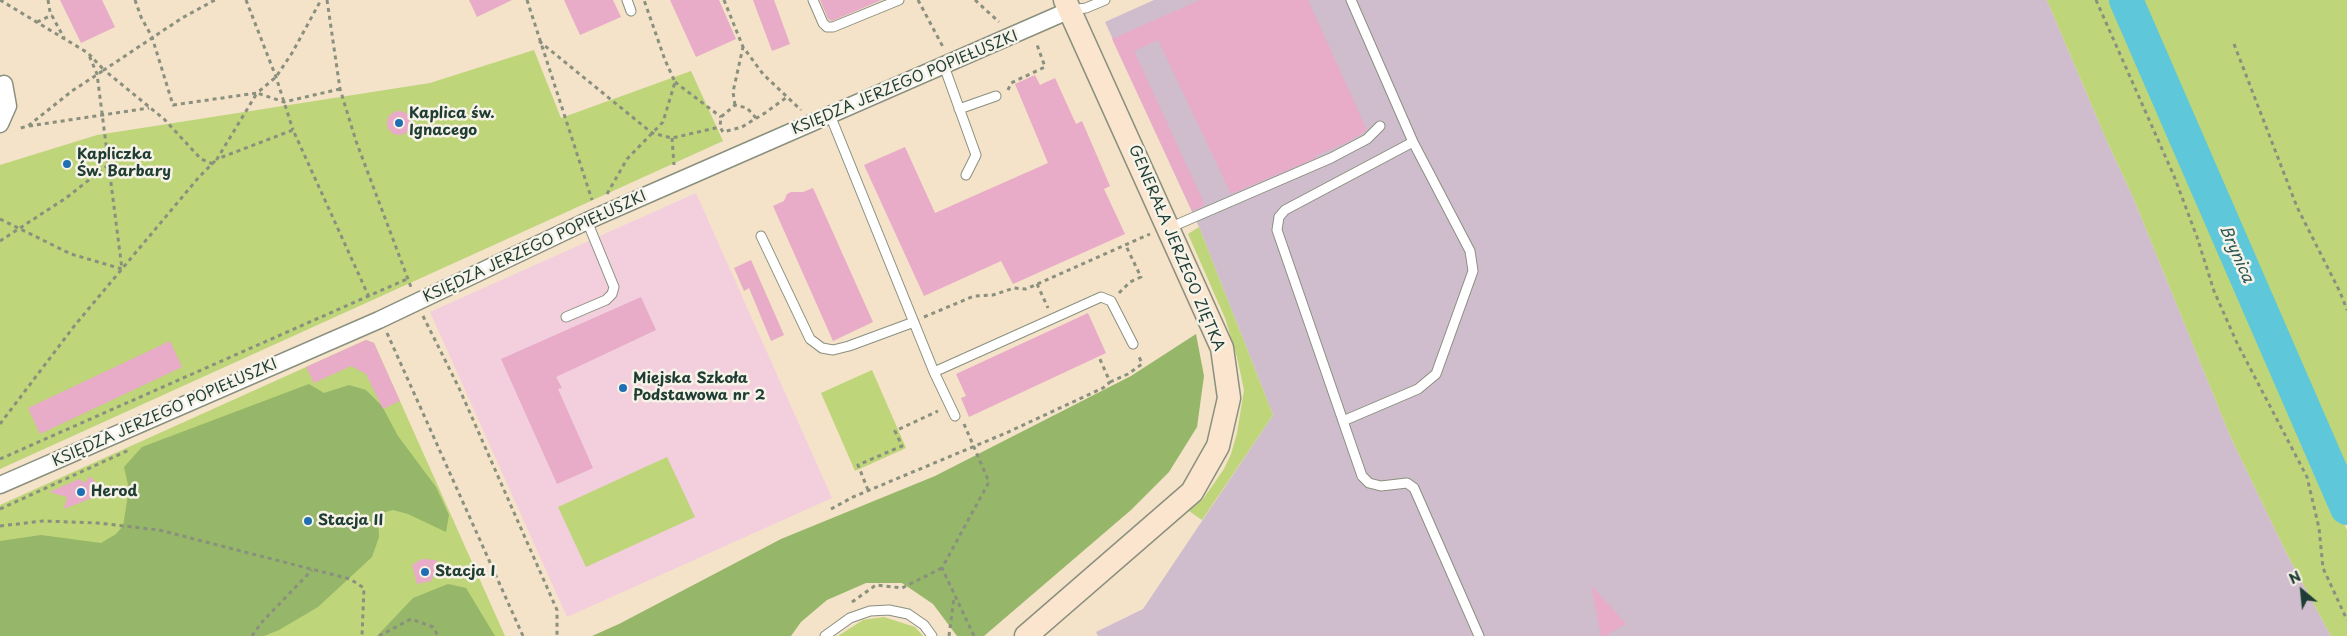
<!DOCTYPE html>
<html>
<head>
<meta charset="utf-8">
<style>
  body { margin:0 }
  #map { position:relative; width:2347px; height:636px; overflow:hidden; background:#f4e2c9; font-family:"Playpen Sans",sans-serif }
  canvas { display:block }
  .north { position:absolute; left:2277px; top:566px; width:50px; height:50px; -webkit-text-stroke:4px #f7f3e8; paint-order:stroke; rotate:332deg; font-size:14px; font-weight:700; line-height:20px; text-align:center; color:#1f3d34 }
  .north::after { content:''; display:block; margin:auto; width:18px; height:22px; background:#1f3d34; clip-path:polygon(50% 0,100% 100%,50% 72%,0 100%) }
</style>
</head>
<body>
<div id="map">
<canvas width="2347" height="636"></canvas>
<div class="north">N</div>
</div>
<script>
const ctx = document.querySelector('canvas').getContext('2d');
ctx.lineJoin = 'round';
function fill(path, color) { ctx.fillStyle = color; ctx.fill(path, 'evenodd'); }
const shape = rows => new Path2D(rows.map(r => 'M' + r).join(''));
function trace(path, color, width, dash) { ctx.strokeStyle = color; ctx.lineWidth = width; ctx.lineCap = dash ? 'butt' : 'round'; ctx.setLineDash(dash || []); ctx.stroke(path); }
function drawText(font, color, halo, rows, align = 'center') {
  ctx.font = font + ' "Playpen Sans",sans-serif'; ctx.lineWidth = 5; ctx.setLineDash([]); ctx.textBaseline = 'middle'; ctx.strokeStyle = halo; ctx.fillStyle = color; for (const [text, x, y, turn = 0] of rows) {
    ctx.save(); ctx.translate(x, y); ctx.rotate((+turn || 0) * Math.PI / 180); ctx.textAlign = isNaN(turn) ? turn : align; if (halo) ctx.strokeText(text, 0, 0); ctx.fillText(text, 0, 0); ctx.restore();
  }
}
fill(shape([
  [696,193,832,498,567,617,430,312]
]), '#f3cfde');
fill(shape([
  [1154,0,2047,0,2106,139,2133,197,2231,438,2287,554,2331,636,1098,636,1096,632,1143,609,1273,415,1199,227,1105,22]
]), '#cfbdce');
fill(shape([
  [2047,0,2115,0,2347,530,2347,636,2331,636,2287,554,2231,438,2133,197,2106,139],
  [2141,0,2347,0,2347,482,2253,266],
  [534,50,561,118,691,71,723,141,0,469,0,165,97,135,430,83],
  [1199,227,1273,415,1202,520,1189,511,1203,499,1224,469,1231,454,1237,433,1244,390,1237,357,1225,318,1188,234],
  [366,340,374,343,505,636,0,636,0,505],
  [872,370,906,448,855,471,821,393],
  [667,457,695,517,586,567,558,507],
  [884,617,915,627,923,636,838,636,863,620]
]), '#bed579');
fill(shape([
  [1196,334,1204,376,1197,427,1169,472,1131,510,984,636,957,636,933,604,902,583,866,583,827,600,801,622,791,636,592,636,619,624,781,539,935,476,1131,376],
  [309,384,324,393,349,385,366,390,382,406,398,436,436,487,449,515,446,532,408,514,393,510,378,514,379,537,372,557,318,607,279,630,264,636,0,636,0,541,41,535,101,543,116,534,123,526,129,489,124,467,142,447],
  [448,584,466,588,495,636,377,636,413,598]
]), '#96b669');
trace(shape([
  [2126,0,2347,508]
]), '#5ec7d9', 34);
fill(shape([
  [60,0,102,0,115,27,81,43],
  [469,0,512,0,477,17],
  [564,0,613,0,621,17,580,35],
  [670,0,719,0,736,39,696,57],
  [753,0,774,0,790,44,772,51],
  [820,0,882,0,832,21,828,19],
  [1200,0,1308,0,1367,130,1350,141,1315,156,1316,158,1231,194,1158,40,1134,51,1205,205,1192,211,1112,39],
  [1035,75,1040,85,1055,78,1076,124,1082,121,1110,186,1104,189,1125,234,1013,284,1001,261,924,296,864,165,905,147,935,213,1048,163,1015,84],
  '387 123a12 12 0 1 1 24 0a12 12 0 1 1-24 0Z',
  [813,188,873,322,833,341,773,206,784,201,787,194,791,192,803,192],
  [751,260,784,335,771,341,749,288,744,291,734,268],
  [641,297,656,330,556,377,562,388,558,389,593,468,557,484,501,359],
  [1088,313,1106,353,969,417,961,398,966,396,956,374],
  [366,340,374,343,400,401,383,409,366,374,351,366,314,383,306,367],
  [170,341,182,367,40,434,28,408],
  [90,476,105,493,64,509,67,497,49,492,79,479,85,483],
  [422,559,437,560,435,567,437,569,431,581,417,584,412,565],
  [1591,585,1626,624,1605,636,1601,636]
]), '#e8abc8');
const lane = shape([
  [627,0,631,11],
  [813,0,823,23,827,27,833,27,899,0],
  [1070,10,1086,8,1105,0],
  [944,66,976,155,966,175],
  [959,109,996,96],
  [830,115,934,372,955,416],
  [1413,142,1285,210,1279,217,1277,230,1362,476,1369,483,1381,486,1407,483,1414,488,1479,636],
  [1169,228,1331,158,1367,139,1380,126],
  [761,236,810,339,822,348,833,350,849,346,914,322],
  [566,317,606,300,612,294,614,287,587,221],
  [934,372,1101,297,1111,301,1133,344],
  [1343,421,1418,389,1436,374,1473,271,1470,251,1413,142,1351,0],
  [825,636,850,618,870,611,889,610,908,614,924,625,932,636]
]);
const street = shape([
  [0,124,8,106,4,84],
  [0,485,379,320,587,221,1070,10]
]);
const secondary = shape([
  [1026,636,1192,492,1218,446,1229,398,1222,348,1065,0]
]);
trace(lane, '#8a907e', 11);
trace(street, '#8a907e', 19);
trace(secondary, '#8a907e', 25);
trace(shape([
  [0,0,88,53,104,70,72,91,28,126,17,129],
  [48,0,50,12,64,38],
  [135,0,141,17,152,37,173,105,257,93,276,77,292,53,321,0],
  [246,0,276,77,293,130],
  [327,0,340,89,356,141,411,287],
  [527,0,592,200],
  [724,0,743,47,763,74,801,110],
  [918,0,943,47],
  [975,0,999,22],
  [2096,0,2174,176,2197,237,2214,291,2237,343,2307,477,2319,528,2323,568,2347,620],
  [37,22,52,15],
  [539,41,652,133,672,138,720,127],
  [2234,44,2297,207,2340,292,2347,310],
  [675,82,721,117],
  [340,89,284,102,257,93,217,159,293,130,369,297],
  [1008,90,1011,83,1045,67,1036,42],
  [735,105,733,92,743,47],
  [756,118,747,108,735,105,721,117,720,127,723,132,742,127,750,122,765,113,787,97],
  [29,126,149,108],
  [672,138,674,165],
  [213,164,201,159,164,119,104,70,182,18,215,0],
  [607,194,627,159,663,122,675,82,665,60,644,0],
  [0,219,71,254,122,269,97,74,88,53],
  [0,241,66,198,108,165],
  [1037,284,1048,308],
  [1119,293,1130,282,1141,277,1126,246],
  [423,316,459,388,557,610,557,636],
  [924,317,974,296,993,295,1014,288,1026,289,1150,234],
  [387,333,523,636],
  [1110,382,1128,374,1142,364,1138,354],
  [0,424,75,325,199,177,217,159],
  [964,424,989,482,942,568,974,636],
  [0,459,407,279],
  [868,490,858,465,902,446,895,431,938,411],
  [0,509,129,450],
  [831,509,853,497,1006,433,1103,388,1110,382,1099,357],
  [0,526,43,521,98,523,159,530,350,579,364,588,362,636],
  [852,602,876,585,902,588,942,568],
  [252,636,262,622,312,570],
  [379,636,411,619,433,627,438,636],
  [949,636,954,597]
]), '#8a907e', 3, [4, 4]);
trace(lane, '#fff', 9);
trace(street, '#fff', 16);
trace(secondary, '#fbe5cf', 22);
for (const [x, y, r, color] of [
  [399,123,5,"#1f6fb2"],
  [67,164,5,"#1f6fb2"],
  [623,388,5,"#1f6fb2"],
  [81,492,5,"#1f6fb2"],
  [308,521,5,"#1f6fb2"],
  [425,572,5,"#1f6fb2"]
]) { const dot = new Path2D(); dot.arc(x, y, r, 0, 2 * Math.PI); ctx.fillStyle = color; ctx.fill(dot); trace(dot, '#f7f3e8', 2); }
drawText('15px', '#1f3d34', '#f7f3e8', [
  ["KSIĘDZA JERZEGO POPIEŁUSZKI",905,83,-23],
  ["KSIĘDZA JERZEGO POPIEŁUSZKI",535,247,-25],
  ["GENERAŁA JERZEGO ZIĘTKA",1176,248,67],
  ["KSIĘDZA JERZEGO POPIEŁUSZKI",165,413,-24]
]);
drawText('bold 15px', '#1f3d34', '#f7f3e8', [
  ["Kaplica św.",409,114],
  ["Ignacego",409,131],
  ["Kapliczka",77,155],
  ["Św. Barbary",77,172],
  ["Miejska Szkoła",633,379],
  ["Podstawowa nr 2",633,396],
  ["Herod",91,492],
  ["Stacja II",318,521],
  ["Stacja I",435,572]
], 'left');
drawText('italic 16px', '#2c5955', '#f7f3e8', [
  ["Brynica",2236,254,66]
]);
</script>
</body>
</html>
